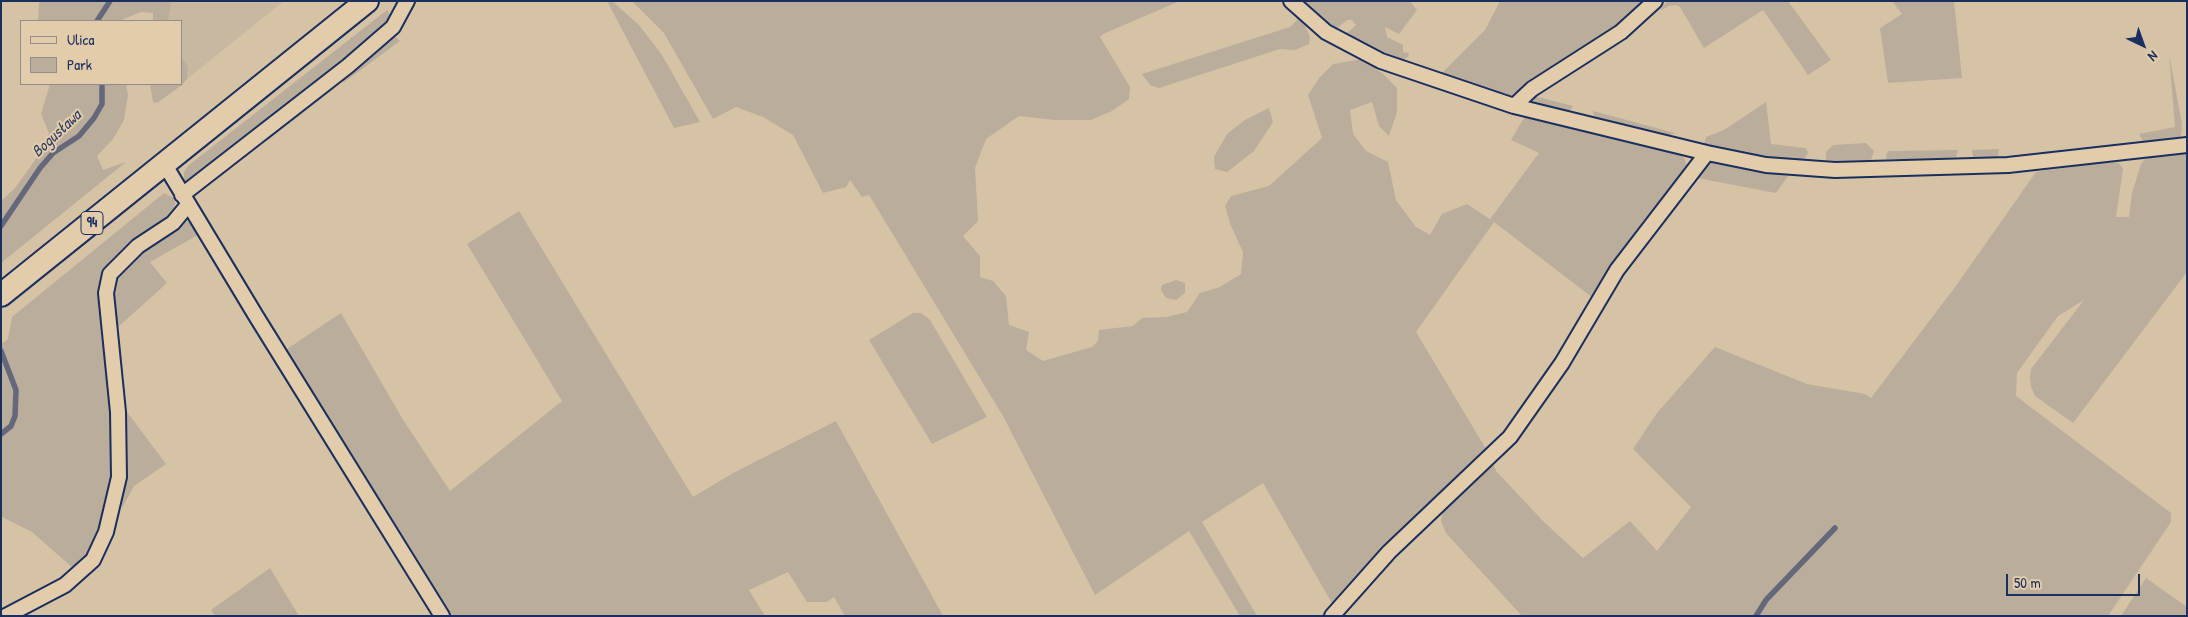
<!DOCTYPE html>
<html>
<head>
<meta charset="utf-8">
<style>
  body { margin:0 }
  #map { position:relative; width:2188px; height:617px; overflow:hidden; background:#d6c3a6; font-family:"Patrick Hand",sans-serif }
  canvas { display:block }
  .frame { position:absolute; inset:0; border:2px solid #1b2f5e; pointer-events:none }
  .legend { position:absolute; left:20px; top:20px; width:162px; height:65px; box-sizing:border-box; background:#e2ccab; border:1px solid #928d8c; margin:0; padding:6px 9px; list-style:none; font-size:15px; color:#1b2f5e }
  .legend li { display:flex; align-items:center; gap:10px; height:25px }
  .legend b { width:25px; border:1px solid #928d8c }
  .north { position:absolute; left:2118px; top:20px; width:50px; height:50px; -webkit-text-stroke:4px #e2ccab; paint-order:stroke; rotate:138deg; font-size:14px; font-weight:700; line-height:20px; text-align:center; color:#1b2f5e }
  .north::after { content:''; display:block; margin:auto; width:18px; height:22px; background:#1b2f5e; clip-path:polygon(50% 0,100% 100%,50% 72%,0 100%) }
  .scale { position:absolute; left:2006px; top:574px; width:134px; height:22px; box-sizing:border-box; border:2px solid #1b2f5e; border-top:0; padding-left:6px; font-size:15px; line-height:18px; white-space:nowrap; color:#1b2f5e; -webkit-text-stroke:4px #e2ccab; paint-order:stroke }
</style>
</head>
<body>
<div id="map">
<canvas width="2188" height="617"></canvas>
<div class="frame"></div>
<ul class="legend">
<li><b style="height:6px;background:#e2ccab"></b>Ulica</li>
<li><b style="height:14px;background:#baad9c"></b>Park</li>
</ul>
<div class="north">N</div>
<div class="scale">50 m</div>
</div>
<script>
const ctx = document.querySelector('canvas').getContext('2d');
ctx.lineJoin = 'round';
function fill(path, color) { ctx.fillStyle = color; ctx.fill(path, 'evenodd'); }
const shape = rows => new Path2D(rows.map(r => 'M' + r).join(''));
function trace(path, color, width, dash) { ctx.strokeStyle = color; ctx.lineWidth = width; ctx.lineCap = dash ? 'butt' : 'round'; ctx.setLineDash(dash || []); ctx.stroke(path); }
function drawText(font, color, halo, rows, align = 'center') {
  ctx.font = font + ' "Patrick Hand",sans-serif'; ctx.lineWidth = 4; ctx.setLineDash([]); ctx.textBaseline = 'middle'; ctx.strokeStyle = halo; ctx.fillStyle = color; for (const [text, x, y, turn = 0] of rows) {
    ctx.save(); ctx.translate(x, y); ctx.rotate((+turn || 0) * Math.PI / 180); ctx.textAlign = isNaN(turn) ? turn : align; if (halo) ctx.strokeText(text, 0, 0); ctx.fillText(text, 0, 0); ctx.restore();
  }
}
fill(shape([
  [154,1,284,1,187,79,188,67,181,56,181,21,159,21]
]), '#c8b8a1');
fill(shape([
  [41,1,171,1,168,21,153,21,153,13,141,12,119,21,38,21,39,3],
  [607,1,612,1,639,25,662,55,700,122,674,128],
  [632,1,1180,1,1103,34,1100,37,1130,87,1129,99,1112,111,1091,120,1055,120,1019,116,986,139,975,168,978,221,963,236,980,256,980,277,993,281,1006,296,1009,325,1029,332,1026,350,1043,361,1092,347,1098,341,1099,330,1133,326,1142,318,1166,317,1187,312,1200,293,1220,287,1241,274,1243,252,1231,226,1225,206,1231,196,1269,186,1322,138,1308,95,1320,77,1333,64,1362,59,1382,73,1397,88,1397,112,1389,136,1379,126,1372,102,1350,110,1353,134,1366,151,1388,162,1396,200,1416,227,1430,235,1442,214,1467,204,1490,219,1539,153,1511,140,1524,118,1535,118,1679,154,1684,158,1687,166,1682,179,1593,298,1494,222,1416,332,1489,454,1333,605,1263,483,1202,522,1257,616,1240,616,1189,531,1095,595,1003,416,869,195,862,197,850,180,846,187,823,193,793,135,763,117,736,107,713,119,664,33],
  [1301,1,1410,1,1417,10,1399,34,1385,27,1387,37,1403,45,1403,52,1409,53,1408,57,1403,60,1393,58,1353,39,1346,34,1356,25,1352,20,1347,20,1336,29,1312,12],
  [1500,1,1649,1,1644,8,1510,96,1446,77,1442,73,1485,30],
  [1667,1,1788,1,1831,60,1808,75,1763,10,1704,48,1680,7,1676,5,1669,6,1660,11],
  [1892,1,1954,1,1962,78,1888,83,1880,28,1902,14],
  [387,10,392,17,390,24,212,166,184,182,184,172,189,165],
  [1298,19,1305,25,1310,37,1309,44,1295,50,1280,49,1159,88,1150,85,1142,74,1290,27],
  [390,37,395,37,400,41,343,83,343,77],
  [2169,54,2182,124,2181,136,2177,139,2143,141,2139,134,2175,127],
  [181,56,188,67,187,79,182,85,157,103,153,102,150,84,181,84],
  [50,84,126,84,128,95,124,120,113,139,97,156,103,170,126,162,1,263,1,201,15,188,38,156,49,133,41,114],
  [331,87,335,88,268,140,271,133],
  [1534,96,1573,106,1568,113,1537,104,1534,103],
  [1766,102,1771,144,1806,148,1808,153,1805,158,1798,160,1745,155,1704,144,1706,137,1724,130],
  [1269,108,1273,122,1254,151,1227,172,1215,169,1214,157,1227,134,1245,120],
  [1593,111,1675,133,1669,135,1594,118],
  [1866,143,1874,151,1871,160,1831,162,1826,159,1826,152,1833,145],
  [1999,149,1998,157,1973,158,1972,150],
  [1958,150,1956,157,1933,159,1886,159,1886,155,1888,151],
  [2169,152,2187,153,2187,272,2073,423,2035,396,2031,387,2030,378,2031,369,2084,300,2058,316,2017,373,2016,396,2171,513,2171,522,2108,616,1522,616,1446,533,1441,521,1443,510,1448,502,1494,465,1496,471,1543,521,1583,558,1630,521,1657,551,1691,507,1633,449,1657,413,1715,347,1807,384,1865,394,1871,398,1958,283,2036,172,2106,162,2119,163,2123,169,2116,217,2129,217,2132,193,2141,164,2145,159,2154,154],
  [1713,161,1788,176,1776,193,1697,178,1707,164],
  [164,193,174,198,175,204,172,214,119,255,109,265,102,278,100,306,105,334,112,411,114,459,109,490,98,532,89,551,74,569,32,532,2,517,1,520,1,344,8,339,12,317],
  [519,211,693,497,735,472,836,421,943,616,845,616,834,597,827,602,807,602,788,572,749,590,765,616,447,616,284,351,341,313,402,418,450,491,562,401,467,244],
  [187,221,191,223,198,235,150,262,167,283,117,328,113,291,116,277,130,261],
  [1176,280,1185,283,1185,293,1176,300,1166,298,1161,290,1162,285],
  [913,313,921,313,930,320,987,417,932,444,869,340],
  [124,408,166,464,134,486,122,508],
  [270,568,299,616,215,616,211,610],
  [2146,578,2187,607,2187,616,2121,616]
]), '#baad9c');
trace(shape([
  [97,21,110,1],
  [1,226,40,168,53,153,79,136,94,118,102,104,102,84],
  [1,351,16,390,15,416,11,426,1,434],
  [1756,616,1766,600,1835,528]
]), '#64687a', 5.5);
const minor = shape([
  [1291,1,1326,32,1381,61,1514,106,1707,153,1766,165,1835,170,2008,165,2187,145],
  [1514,106,1532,89,1621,32,1655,1],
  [165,165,256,316,442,616],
  [182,195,348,66,393,27,407,1],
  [6,616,65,585,93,560,106,532,119,477,118,412,106,293,110,274,138,246,173,223,188,205],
  [1332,616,1389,552,1510,437,1562,363,1617,270,1707,153]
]);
const primary = shape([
  [1,295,367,1]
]);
trace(minor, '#1b2f5e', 18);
trace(primary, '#1b2f5e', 26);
trace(minor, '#e2ccab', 14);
trace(primary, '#e2ccab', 22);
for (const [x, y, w] of [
  [92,223,22]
]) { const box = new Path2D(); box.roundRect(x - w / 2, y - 11.5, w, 23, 4); ctx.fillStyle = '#e2ccab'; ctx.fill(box); trace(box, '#1b2f5e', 1); }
drawText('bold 14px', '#1b2f5e', null, [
  ["94",92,223]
]);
drawText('italic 16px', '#2d3d65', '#e2ccab', [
  ["Bogusława",57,134,-43]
]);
</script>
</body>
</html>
